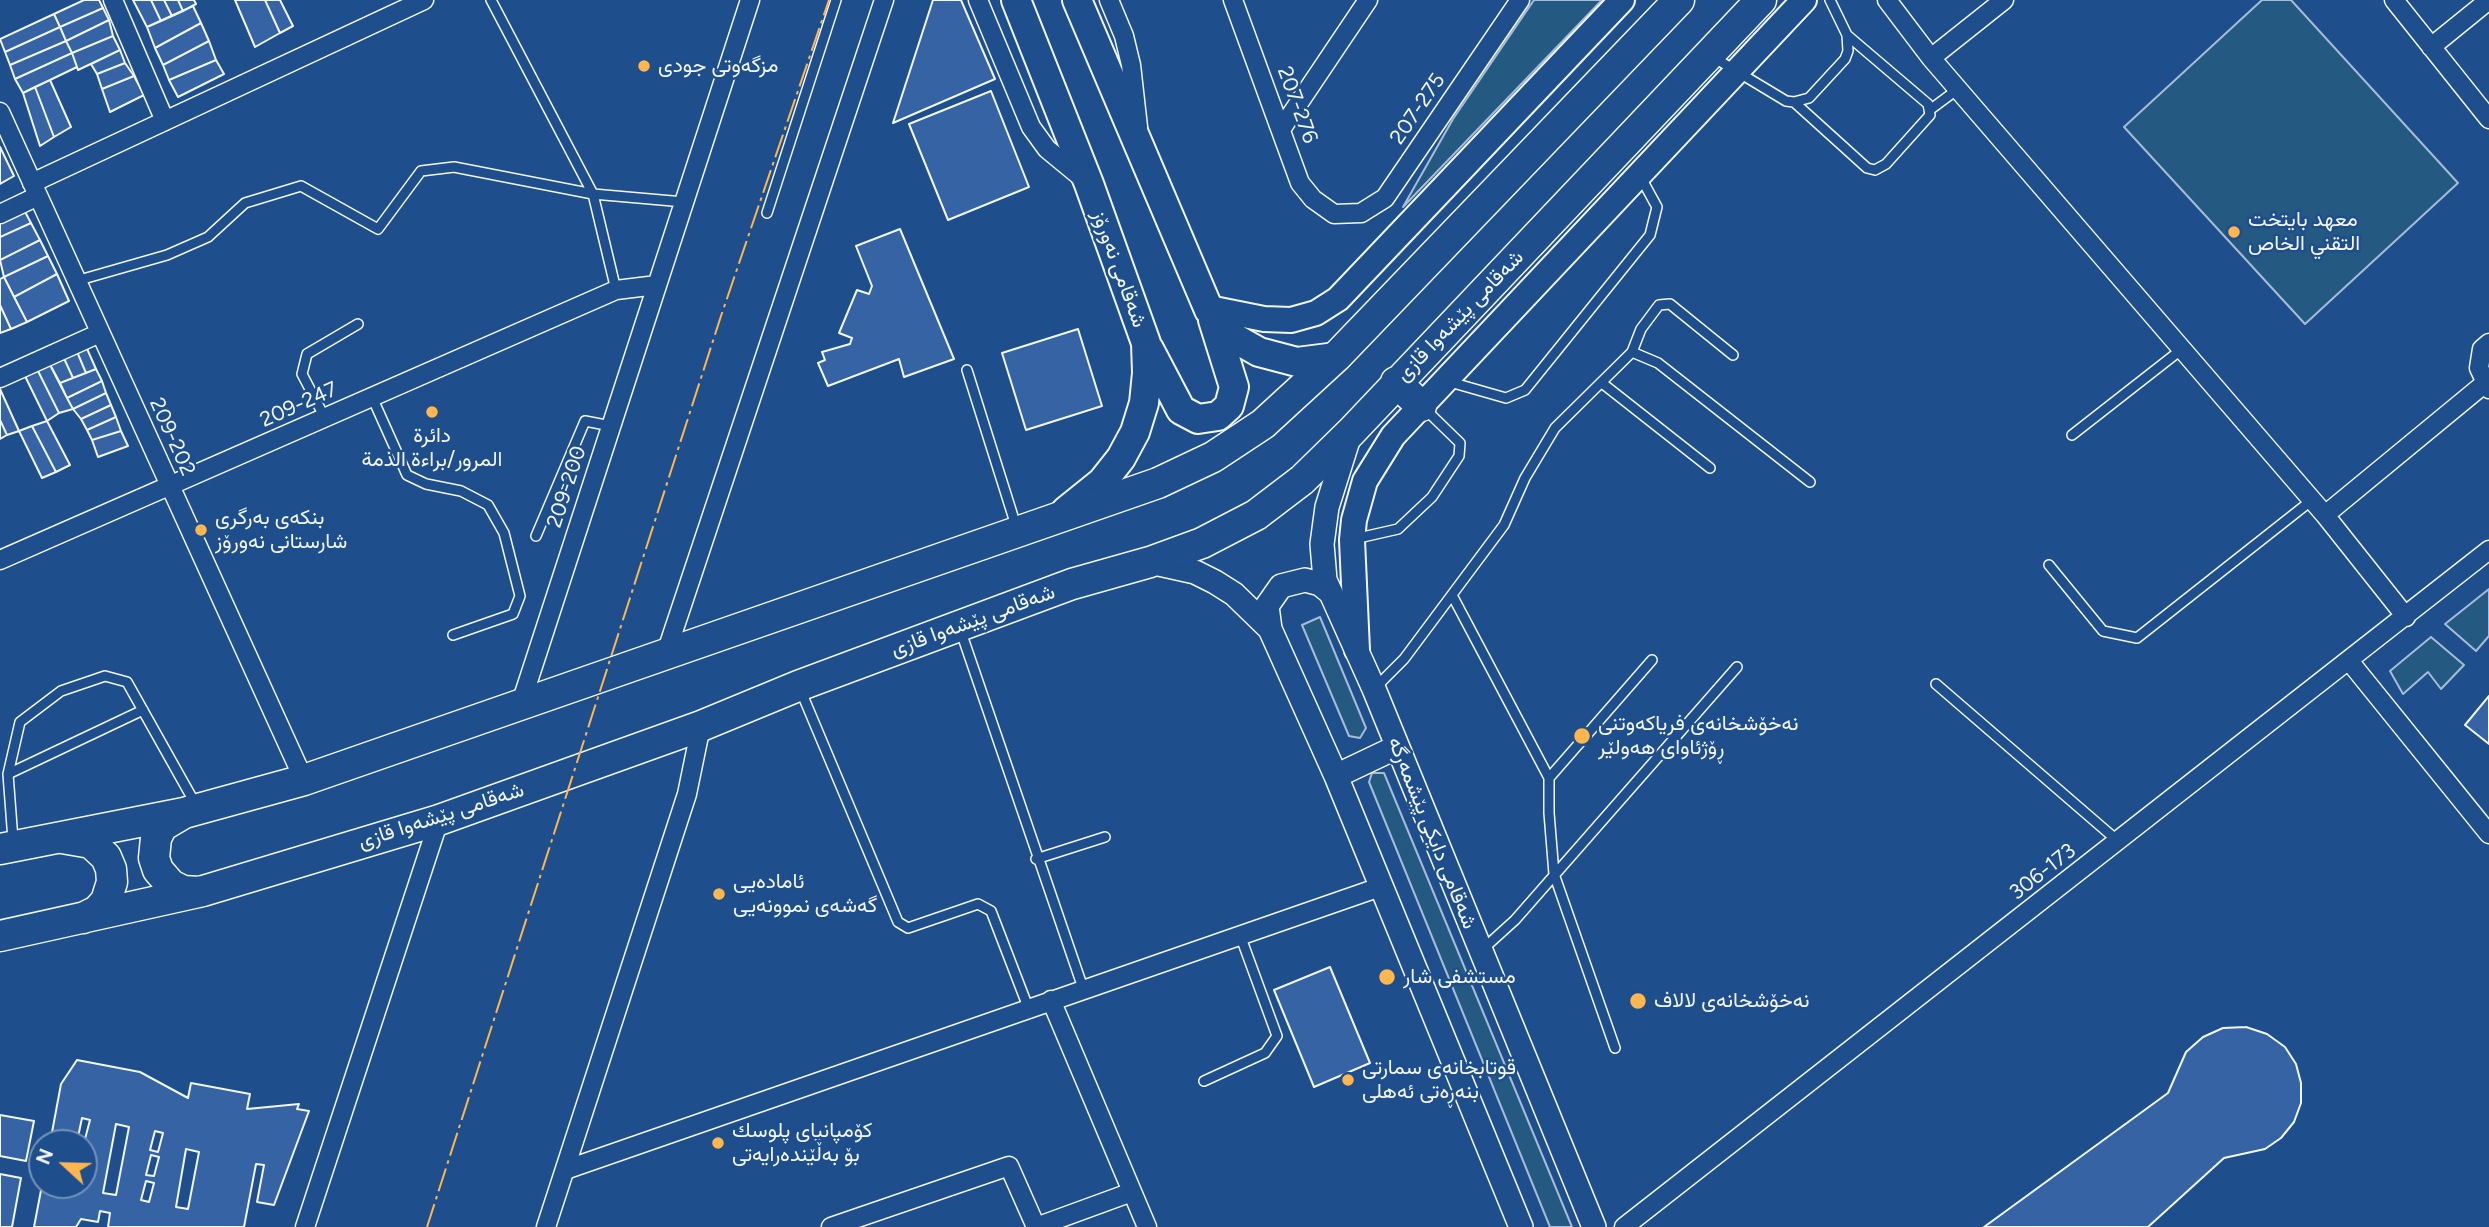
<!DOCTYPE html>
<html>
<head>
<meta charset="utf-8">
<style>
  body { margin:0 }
  #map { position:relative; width:2489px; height:1227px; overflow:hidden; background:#1f4e8c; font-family:Figtree,sans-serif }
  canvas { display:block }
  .north { position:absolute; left:28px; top:1129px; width:70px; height:70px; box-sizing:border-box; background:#1f4e8c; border:2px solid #7391ba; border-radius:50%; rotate:292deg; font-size:19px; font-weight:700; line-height:28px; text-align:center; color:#f2f6ff }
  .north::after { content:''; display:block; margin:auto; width:24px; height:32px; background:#ffb74d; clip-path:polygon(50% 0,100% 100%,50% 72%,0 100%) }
</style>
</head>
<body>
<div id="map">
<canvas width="2489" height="1227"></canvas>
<div class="north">N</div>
</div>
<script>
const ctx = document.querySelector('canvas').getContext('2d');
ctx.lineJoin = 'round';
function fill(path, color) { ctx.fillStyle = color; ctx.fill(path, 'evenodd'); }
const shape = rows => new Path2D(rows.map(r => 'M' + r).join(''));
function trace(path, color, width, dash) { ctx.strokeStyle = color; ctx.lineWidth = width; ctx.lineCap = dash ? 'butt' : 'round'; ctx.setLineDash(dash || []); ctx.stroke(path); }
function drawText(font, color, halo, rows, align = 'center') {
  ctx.font = font + ' Figtree,Vazirmatn,sans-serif'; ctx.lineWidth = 5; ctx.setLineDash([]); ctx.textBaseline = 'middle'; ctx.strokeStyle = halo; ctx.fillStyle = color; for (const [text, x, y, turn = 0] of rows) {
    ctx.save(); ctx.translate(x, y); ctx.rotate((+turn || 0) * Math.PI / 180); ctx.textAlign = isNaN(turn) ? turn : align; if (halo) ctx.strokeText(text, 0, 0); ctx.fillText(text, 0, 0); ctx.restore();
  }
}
const green = shape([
  [1534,0,1602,0,1403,207,1453,119,1534,0],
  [2262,0,2291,0,2458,183,2305,324,2124,127,2262,0],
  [2489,589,2489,636,2476,651,2445,624,2489,589],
  [1320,617,1366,728,1360,738,1349,736,1302,625,1320,617],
  [2431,637,2464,665,2441,689,2428,672,2403,694,2390,671,2431,637],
  [1372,773,1384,773,1572,1227,1550,1227,1369,782,1372,773]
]);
fill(green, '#245a82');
trace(green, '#a8bbd7', 2);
const building = shape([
  [84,0,99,0,103,8,60,27,54,14,84,0],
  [133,0,151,0,161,21,147,27,133,0],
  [151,0,164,0,172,16,161,21,151,0],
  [164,0,178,0,183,11,172,16,164,0],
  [178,0,194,0,196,4,183,11,178,0],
  [235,0,265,0,280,33,255,47,235,0],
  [265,0,280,0,293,26,280,33,265,0],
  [933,0,961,0,995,79,893,123,933,0],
  [193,6,201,23,155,48,147,27,193,6],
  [103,8,109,20,66,41,60,27,103,8],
  [54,14,60,27,5,52,0,39,54,14],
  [109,20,113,36,72,53,66,41,109,20],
  [201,23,209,41,163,65,155,48,201,23],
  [60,27,66,41,10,65,5,52,60,27],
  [113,36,120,50,78,70,72,53,113,36],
  [66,41,72,53,15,79,10,65,66,41],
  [209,41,216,60,169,80,163,65,209,41],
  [120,50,125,63,97,74,91,64,120,50],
  [72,53,77,67,23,93,15,79,72,53],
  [216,60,224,74,178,97,169,80,216,60],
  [125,63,134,76,102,89,97,74,125,63],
  [134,76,144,95,110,112,102,89,134,76],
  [50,80,71,127,54,137,35,87,50,80],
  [35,87,54,137,40,146,23,93,35,87],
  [991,91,1029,187,948,220,909,124,991,91],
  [0,147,14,176,0,184,0,147],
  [23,208,31,223,0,237,0,217,23,208],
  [31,223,40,240,0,260,0,237,31,223],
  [900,229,954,359,904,377,899,359,828,386,818,363,825,360,822,352,850,344,852,338,839,333,857,290,869,294,872,286,856,246,900,229],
  [40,240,48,256,4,277,0,260,40,240],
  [48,256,57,274,14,297,4,277,48,256],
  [57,274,69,301,27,322,14,297,57,274],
  [4,277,27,322,11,329,0,305,0,279,4,277],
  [0,305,11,329,0,333,0,305],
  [1078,329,1102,406,1026,430,1002,353,1078,329],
  [84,342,96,369,86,373,75,347,84,342],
  [75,347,86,373,73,378,62,354,75,347],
  [62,354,73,378,60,383,47,359,62,354],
  [47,359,67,398,73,409,59,413,35,365,47,359],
  [35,365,59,413,47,421,23,372,35,365],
  [96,369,102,381,67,398,60,383,96,369],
  [102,381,106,393,73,409,67,398,102,381],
  [0,389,19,431,7,435,0,420,0,389],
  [106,393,111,405,81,419,73,409,106,393],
  [111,405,116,417,87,430,81,419,111,405],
  [116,417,121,431,92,440,87,430,116,417],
  [0,420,7,435,0,439,0,420],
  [47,421,70,465,56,472,32,426,47,421],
  [32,426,56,472,42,478,19,431,32,426],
  [121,431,128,446,98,457,92,440,121,431],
  [2489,696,2489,744,2465,725,2489,696],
  [1330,967,1370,1063,1314,1087,1274,990,1330,967],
  [2246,1027,2267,1034,2285,1047,2296,1064,2301,1083,2301,1103,2294,1122,2281,1138,2265,1149,2224,1158,2148,1227,1984,1227,2168,1093,2186,1052,2203,1037,2223,1028,2246,1027],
  [77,1060,140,1072,188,1098,191,1083,250,1094,247,1109,299,1104,297,1109,309,1111,274,1205,257,1202,264,1165,256,1164,244,1227,108,1227,110,1213,100,1211,98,1222,81,1219,76,1227,34,1227,42,1185,69,1185,76,1189,77,1185,84,1185,86,1144,50,1143,61,1084,77,1060],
  [82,1118,90,1120,85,1139,78,1137,82,1118],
  [116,1124,129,1127,116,1195,103,1193,116,1124],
  [155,1131,163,1133,158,1152,150,1150,155,1131],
  [186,1149,199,1152,188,1209,176,1207,186,1149],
  [151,1155,159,1157,154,1176,146,1175,151,1155],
  [146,1181,154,1183,149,1202,141,1200,146,1181],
  [0,1115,34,1121,26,1161,0,1156,0,1115],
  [0,1174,21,1178,12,1227,0,1227,0,1174]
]);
fill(building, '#3563a3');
trace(building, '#f2f6ff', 2);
const service = shape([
  [491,0,593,194,684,202],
  [1713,57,1786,101,1794,102,1809,98,1845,59,1848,51,1847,35,1830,0],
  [1794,102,1867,168,1875,170,1886,164,1930,115,1928,104,1847,35],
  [1931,109,1958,89],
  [767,213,836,0],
  [76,281,167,255,208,237,245,203,301,186,378,229,421,171,454,167,593,194,616,290],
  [1632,352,1641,329,1659,305,1670,304,1733,355],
  [967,370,1017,529],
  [1450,382,1506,398,1525,390,1650,235,1657,207,1640,176],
  [1602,383,1710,468],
  [372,397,407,475,426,484,461,491,488,505,504,533,520,596,513,614,453,635],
  [325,418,302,374,307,354,358,324],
  [2072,435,2182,349],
  [536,536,585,421,611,426],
  [1354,539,1398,529,1432,497,1459,456,1460,443,1425,409],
  [2049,565,2103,631,2137,638,2312,500],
  [1452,595,1549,778],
  [960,629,1083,988],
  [1936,684,2119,842],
  [1375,688,1404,659,1504,525,1525,478,1555,428,1632,352,1658,363,1810,482],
  [800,689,898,922,908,928,978,904,991,911,1028,1007],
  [8,774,143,710],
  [13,840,8,774,20,722,61,691,105,676,127,682,196,805],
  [1036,859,1105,837],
  [1483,949,1515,920,1737,667],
  [1615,1048,1554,874,1549,813,1549,778,1652,660],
  [1204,1081,1265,1053,1277,1036,1240,935]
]);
const minor = shape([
  [113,0,165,121],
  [978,0,1031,127,1047,149,1087,182],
  [1109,0,1124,36,1131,65,1138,127],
  [1233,0,1300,183,1313,199,1334,214,1361,213,1385,198,1520,0],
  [1887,0,1931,58,2325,515,2406,617],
  [2394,0,2489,119],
  [2431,47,2489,0],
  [1931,58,2004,0],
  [0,112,304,780],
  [1282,128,1368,0],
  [32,183,424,0],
  [0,214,38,196],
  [2489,343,2482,349,2479,368,2489,389],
  [0,378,100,333],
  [2325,515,2484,384],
  [0,560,616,290,657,285],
  [665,656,884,0],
  [2350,662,2489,834],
  [521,703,750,0],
  [1051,1000,1147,1227],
  [565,1170,1380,887],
  [305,1227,439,820],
  [546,1227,687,794,701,726],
  [831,1227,1009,1166,1036,1227],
  [1036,1227,1132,1192],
  [1624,1227,2489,550]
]);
const tertiary = shape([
  [1350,434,1327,507,1322,544,1325,580,1374,689,1594,1227],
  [1150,562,1195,572,1215,582,1234,594,1270,629,1336,776,1521,1227],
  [1270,629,1267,606,1281,586,1305,580,1320,584,1331,593],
  [1336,776,1397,747]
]);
const secondary = shape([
  [1209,308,1264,319,1291,320,1316,313,1338,299,1622,0],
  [1357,650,1352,540,1354,520,1365,481,1393,436,1804,0]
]);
const primary = shape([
  [1016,0,1089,184,1146,343,1147,373,1144,403,1135,432,1121,458,1102,482,1066,511],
  [1077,0,1209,310,1236,339,1259,352,1297,362,1336,357],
  [1149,349,1181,410,1198,419,1218,416,1229,406,1234,387,1213,320]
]);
const trunk = shape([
  [1396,382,1421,406],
  [184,813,162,826,156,838,154,858,158,870,171,885,183,891,199,892],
  [62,838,91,843,106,857,111,869,112,882,106,901,97,911,83,918],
  [0,849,184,813,304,780,1158,483,1213,457,1263,424,1336,357,1679,0],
  [0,936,203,891,439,820,701,726,798,686,1072,584,1150,562,1202,543,1256,515,1302,480,1351,432,1761,0]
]);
trace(service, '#f2f6ff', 12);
trace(minor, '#f2f6ff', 21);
trace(tertiary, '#f2f6ff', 26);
trace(secondary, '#f2f6ff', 28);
trace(primary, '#f2f6ff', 32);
trace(trunk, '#f2f6ff', 33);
trace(service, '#1f4e8c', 9);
trace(minor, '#1f4e8c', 18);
trace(tertiary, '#1f4e8c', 23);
trace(secondary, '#1f4e8c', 24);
trace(primary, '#1f4e8c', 28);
trace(trunk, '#1f4e8c', 30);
trace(shape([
  [427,1227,721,316,829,0]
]), '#ffb74d', 2, [24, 5, 3.5, 5]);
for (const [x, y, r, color] of [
  [644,66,7,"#ffb74d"],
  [2234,232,7,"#ffb74d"],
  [432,412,7,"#ffb74d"],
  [201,530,7,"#ffb74d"],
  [1582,736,9,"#ffb74d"],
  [719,894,7,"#ffb74d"],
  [1387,977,9,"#ffb74d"],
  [1638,1001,9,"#ffb74d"],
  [1348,1080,7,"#ffb74d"],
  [718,1143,7,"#ffb74d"]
]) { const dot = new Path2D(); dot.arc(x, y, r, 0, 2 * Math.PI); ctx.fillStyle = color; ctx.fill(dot); trace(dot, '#1f4e8c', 2.5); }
drawText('21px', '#f2f6ff', '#1f4e8c', [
  ["مزگەوتی جودی",658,66],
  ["معهد بايتخت",2248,220],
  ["التقني الخاص",2248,244],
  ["دائرة",432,436,"center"],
  ["المرور/براءة الذمة",432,460,"center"],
  ["بنکەی بەرگری",215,518],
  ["شارستانی نەورۆز",215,542],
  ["نەخۆشخانەی فریاکەوتنی",1598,724],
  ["ڕۆژئاوای هەولێر",1598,748],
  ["ئامادەیی",733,882],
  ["گەشەی نموونەیی",733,906],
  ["مستشفى شار",1403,977],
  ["نەخۆشخانەی لالاف",1654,1001],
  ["قوتابخانەی سمارتی",1362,1068],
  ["بنەڕەتی ئەهلی",1362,1092],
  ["کۆمپانیای پلوسك",732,1131],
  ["بۆ بەڵێندەرایەتی",732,1155]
], 'left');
drawText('21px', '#f2f6ff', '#1f4e8c', [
  ["207-276",1297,105,70],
  ["207-275",1418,109,-56],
  ["شەقامی نەورۆز",1119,269,70],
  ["شەقامی پێشەوا قازی",1460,316,-46],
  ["209-247",299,405,-24],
  ["209-202",172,437,66],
  ["209-200",567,487,-72],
  ["شەقامی پێشەوا قازی",973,621,-20],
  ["شەقامی پێشەوا قازی",441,816,-18],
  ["شەقامی دایکی پێشمەرگە",1432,833,68],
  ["306-173",2043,872,-38]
]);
</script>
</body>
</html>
